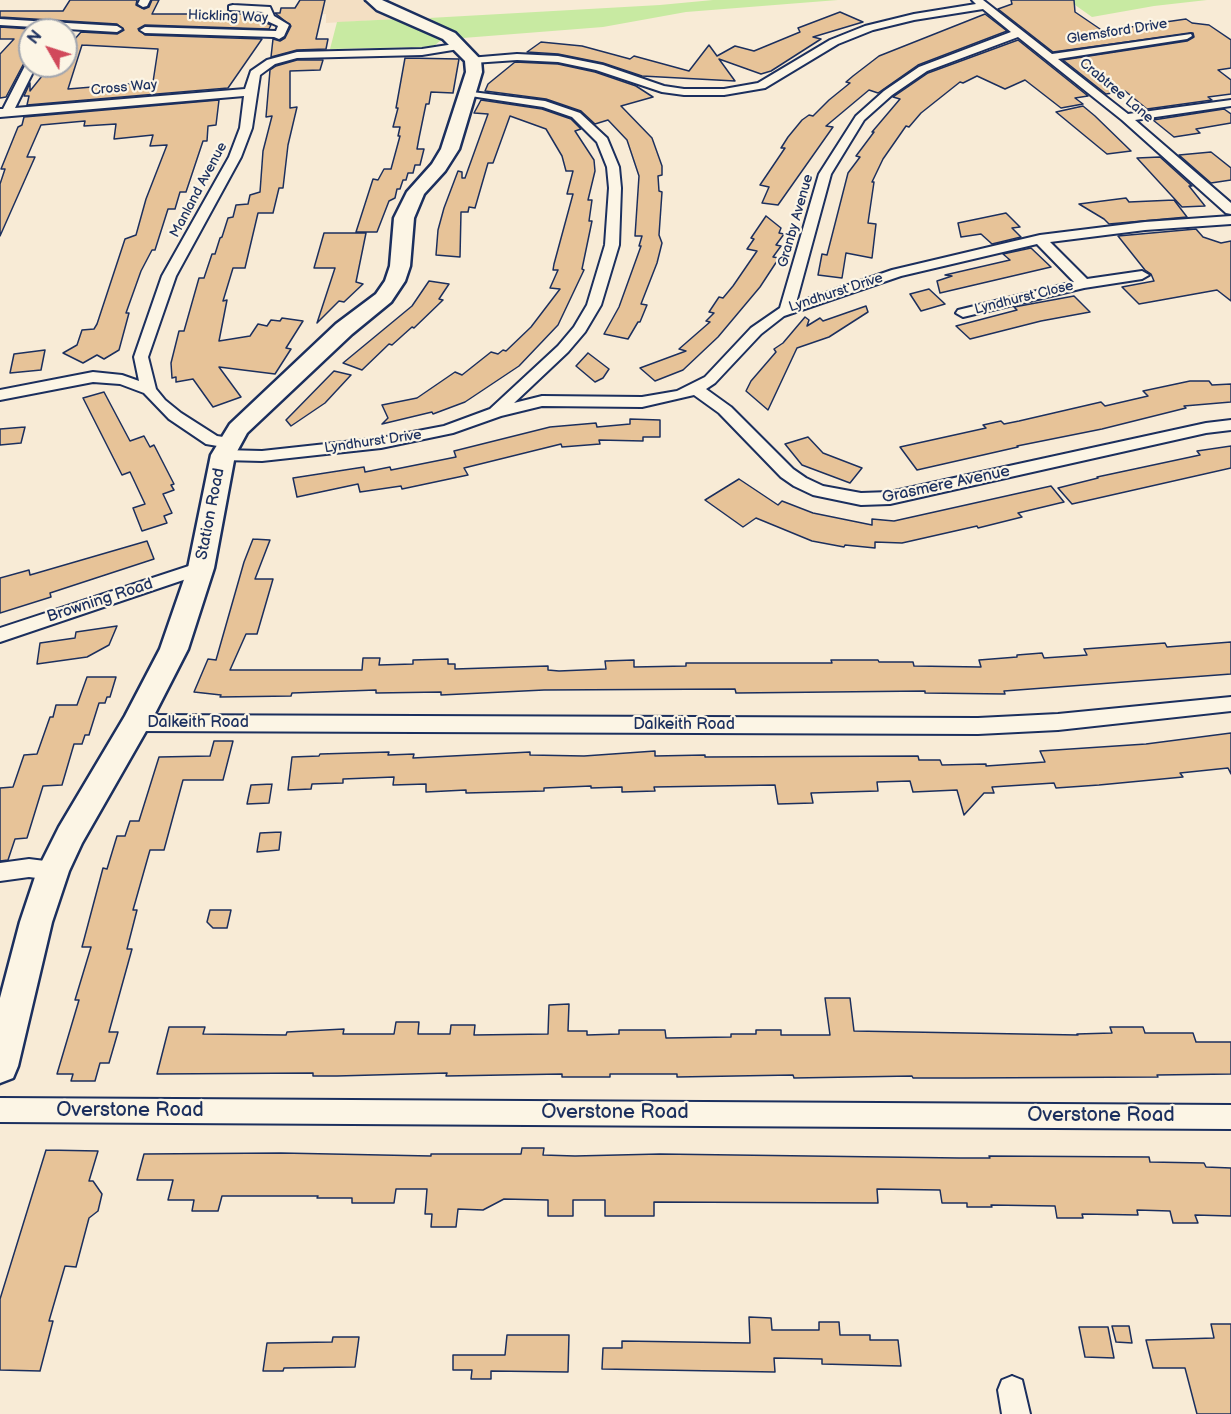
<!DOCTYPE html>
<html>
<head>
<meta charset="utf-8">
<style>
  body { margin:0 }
  #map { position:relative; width:1231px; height:1414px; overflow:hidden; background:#f8ebd6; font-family:"Balsamiq Sans",sans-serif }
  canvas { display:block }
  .north { position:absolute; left:18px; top:18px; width:60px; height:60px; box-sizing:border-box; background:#fcf5e5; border:2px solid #a2a6af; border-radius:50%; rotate:309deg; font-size:16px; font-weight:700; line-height:24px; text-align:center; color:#1b2f5e }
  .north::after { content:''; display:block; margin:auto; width:21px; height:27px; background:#d1495b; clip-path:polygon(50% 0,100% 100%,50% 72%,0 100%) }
</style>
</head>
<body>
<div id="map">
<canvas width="1231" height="1414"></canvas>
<div class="north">N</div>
</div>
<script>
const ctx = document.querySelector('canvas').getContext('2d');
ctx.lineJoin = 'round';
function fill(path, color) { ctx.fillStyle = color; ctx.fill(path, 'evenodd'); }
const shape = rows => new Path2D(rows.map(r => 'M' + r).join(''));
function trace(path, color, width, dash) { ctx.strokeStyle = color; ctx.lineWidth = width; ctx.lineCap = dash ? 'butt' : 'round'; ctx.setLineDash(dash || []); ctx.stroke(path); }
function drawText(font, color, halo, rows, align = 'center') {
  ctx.font = font + ' "Balsamiq Sans",sans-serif'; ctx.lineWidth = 4.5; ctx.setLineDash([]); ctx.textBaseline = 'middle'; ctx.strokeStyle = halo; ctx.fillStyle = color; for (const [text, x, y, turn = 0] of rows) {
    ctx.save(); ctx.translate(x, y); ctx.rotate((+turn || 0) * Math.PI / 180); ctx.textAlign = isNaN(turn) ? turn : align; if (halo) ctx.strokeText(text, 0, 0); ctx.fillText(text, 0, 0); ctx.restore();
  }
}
fill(shape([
  [321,0,363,0,381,12,398,19,326,23,326,14,304,15]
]), '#f3dfc3');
fill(shape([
  [713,0,838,0,686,12,603,27,463,38,429,18,660,5],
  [1068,0,1207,0,1154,6,1092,17],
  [398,19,438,36,441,40,434,46,420,47,330,49,337,22]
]), '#c8eaa2');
const building = shape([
  [70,0,137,0,136,5,144,9,149,7,152,0,159,0,152,14,261,14,264,22,271,25,269,29,145,25,138,29,145,35,262,39,228,88,27,105,29,96,24,96,30,83,30,91,50,66,66,66,66,49,81,32,117,34,124,30,117,24,0,17,0,11,63,11,70,0],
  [82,45,158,49,153,82,68,89,82,45],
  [300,0,325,0,316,39,328,39,326,49,297,50,271,57,273,39,280,41,285,38,291,26,275,13,280,13,281,8,295,8,300,0],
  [1011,0,1074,0,1075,12,1103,31,1186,19,1192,23,1209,25,1231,40,1231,68,1218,70,1231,80,1231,94,1208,97,1212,100,1147,109,1125,91,1106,94,1063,60,1187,41,1194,37,1193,33,1053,52,998,9,1012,4,1011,0],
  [840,12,863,22,813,37,821,39,771,71,761,74,719,59,735,81,642,76,603,63,558,54,527,52,541,42,582,46,630,59,634,56,689,71,709,45,717,56,735,46,754,51,800,32,798,28,840,12],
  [985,14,1007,31,918,65,878,93,869,90,826,126,833,127,778,205,762,203,769,187,760,185,785,148,781,148,788,137,802,120,809,115,813,116,829,100,850,83,846,82,853,76,879,56,985,14],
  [0,27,46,30,30,30,30,61,24,63,6,97,0,98,0,54,14,39,0,39,0,27],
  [1018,40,1088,96,1075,98,1083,104,1061,108,1025,80,1005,89,977,76,963,83,960,82,921,113,909,127,906,126,883,159,872,182,874,182,868,223,876,224,872,258,846,253,842,278,818,275,822,254,827,255,848,173,860,157,856,156,874,132,872,132,900,99,893,97,928,73,1018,40],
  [405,58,459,59,453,93,431,92,429,104,426,104,419,138,417,149,424,149,420,165,415,165,413,173,408,173,406,180,403,180,400,189,397,189,395,198,389,201,377,232,356,232,373,179,378,180,384,169,391,169,400,136,398,136,400,127,393,127,398,108,396,108,405,58],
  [297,60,323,60,320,70,290,71,290,108,297,107,288,145,283,188,279,188,273,213,258,213,245,268,233,268,223,301,227,300,219,341,250,336,258,324,267,326,271,320,280,321,282,318,303,321,286,348,291,349,275,374,219,367,241,397,213,407,193,379,176,382,176,377,172,378,171,363,179,331,184,331,199,278,204,278,212,254,215,254,220,238,222,237,228,218,233,217,236,205,248,204,250,195,260,192,263,151,272,116,266,117,270,70,276,66,297,60],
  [515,62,558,64,595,72,636,86,653,97,621,106,652,138,662,166,662,175,658,176,659,191,662,192,659,235,662,243,657,263,641,304,647,305,640,322,638,322,628,339,604,334,619,307,641,246,639,246,642,236,635,236,639,176,627,140,608,120,595,124,581,111,546,99,485,91,488,84,515,62],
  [219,100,216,125,208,126,207,141,203,141,186,192,180,192,175,209,168,209,155,250,152,250,141,271,126,313,129,313,119,350,104,359,97,355,83,363,63,353,77,345,82,330,94,329,97,324,125,239,136,235,146,199,167,145,150,146,153,135,114,139,116,124,84,126,85,121,41,125,27,157,35,157,0,236,0,184,5,169,1,169,18,127,22,125,24,117,219,100],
  [481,100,542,109,571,119,581,129,575,131,594,160,595,171,588,200,592,200,589,221,592,221,582,269,584,270,558,325,519,366,465,402,433,414,432,412,382,424,388,418,382,405,417,398,455,372,462,375,491,352,498,354,503,350,506,351,531,327,560,289,550,288,558,270,553,270,554,264,573,194,567,194,573,171,566,171,562,156,546,129,510,116,493,163,488,163,475,208,469,207,468,212,461,212,460,257,436,255,438,230,444,208,458,171,462,172,462,178,465,178,488,114,474,113,481,100],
  [1083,106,1095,116,1131,151,1107,154,1056,112,1083,106],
  [1224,109,1231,114,1231,123,1196,129,1200,133,1174,137,1153,120,1224,109],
  [1211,152,1231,168,1231,180,1211,183,1179,155,1211,152],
  [1160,157,1192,186,1189,186,1205,206,1182,207,1137,158,1160,157],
  [1126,198,1129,202,1174,200,1187,217,1109,224,1104,219,1079,204,1126,198],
  [1006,213,1020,227,1012,228,1021,237,992,244,981,234,961,237,958,223,1006,213],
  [766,216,781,228,779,233,784,234,776,245,781,246,773,257,779,258,760,287,718,337,683,370,655,381,640,368,686,351,679,349,710,322,706,321,714,313,709,312,719,297,723,298,733,286,757,251,747,249,754,239,751,238,766,216],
  [1196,229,1203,237,1221,243,1231,241,1231,301,1217,290,1139,304,1122,287,1154,281,1151,274,1145,270,1118,236,1196,229],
  [324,233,366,233,356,282,363,284,344,302,339,301,317,323,335,268,314,268,324,233],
  [1031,248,1051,267,940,293,937,281,952,276,945,275,1010,260,1003,254,1031,248],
  [429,281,449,284,439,299,443,300,414,328,412,327,392,345,389,344,362,370,343,363,412,306,429,281],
  [929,289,945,304,921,311,910,294,929,289],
  [1074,296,1090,312,1041,321,970,339,956,326,1017,310,1014,307,1074,296],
  [866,306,868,312,829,337,797,348,768,410,746,391,751,381,776,352,774,349,783,343,805,317,809,320,807,326,820,318,823,321,866,306],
  [45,350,41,370,10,373,14,354,45,350],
  [588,353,609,369,603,378,595,382,576,366,588,353],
  [334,371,351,375,325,403,291,426,286,420,334,371],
  [1190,381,1209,381,1212,385,1231,384,1231,402,1184,406,1186,408,1102,429,1017,446,1018,447,917,470,900,447,986,428,983,425,1001,421,1004,424,1019,421,1101,402,1105,406,1148,396,1143,391,1190,381],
  [104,392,130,441,144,436,150,447,154,445,174,484,171,485,174,490,163,494,172,513,164,516,167,523,142,531,133,508,145,504,130,472,122,475,83,398,104,392],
  [630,419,660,420,660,437,643,437,643,441,599,440,600,444,562,447,561,444,464,468,468,475,402,489,401,486,360,492,358,484,297,497,293,478,364,467,365,472,390,467,391,470,456,457,454,451,550,427,596,423,597,427,630,424,630,419],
  [25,427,21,443,0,445,0,429,25,427],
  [808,437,823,453,862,468,850,483,802,465,785,444,808,437],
  [1231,446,1231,468,1072,504,1058,488,1098,478,1097,477,1200,455,1197,451,1231,446],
  [739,479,778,505,782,501,813,513,872,525,872,519,894,521,1051,486,1064,502,1018,513,1022,517,978,528,977,526,902,543,875,542,875,548,845,545,844,547,812,541,756,518,743,527,705,500,739,479],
  [253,539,270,540,255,579,273,579,257,634,246,634,230,670,362,670,363,658,380,658,379,665,413,664,413,660,448,659,448,664,455,664,455,669,548,666,548,670,559,671,606,669,605,661,634,660,634,667,686,666,686,663,832,663,831,660,878,660,879,662,913,662,914,666,981,667,979,660,1017,657,1017,655,1042,653,1044,658,1087,655,1084,649,1165,643,1167,647,1231,642,1231,674,1004,691,1005,694,925,693,925,691,736,693,735,689,544,690,441,695,441,692,376,693,376,690,292,693,291,696,220,697,221,695,194,692,208,659,216,660,244,562,253,539],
  [147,541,154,559,50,593,51,597,0,613,0,578,29,570,30,575,147,541],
  [117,626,109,645,87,657,37,664,40,643,75,638,76,632,117,626],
  [87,677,116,677,110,697,107,697,105,703,99,703,89,735,85,735,82,744,74,744,62,785,43,786,27,838,15,839,8,860,0,861,0,788,13,787,24,755,37,754,50,717,53,717,56,705,77,705,87,677],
  [1231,733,1231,774,1228,768,1180,773,1183,777,1099,785,1056,788,1054,783,992,787,994,793,984,793,964,815,957,790,913,792,910,781,877,782,878,791,811,793,813,803,778,804,775,785,654,787,655,791,622,792,622,787,591,788,591,786,544,788,544,791,466,793,466,790,426,792,426,784,393,785,394,777,343,779,343,783,312,784,311,789,288,790,292,757,319,756,320,754,389,752,388,755,414,754,413,758,530,752,530,755,584,756,655,751,655,756,705,755,705,757,918,756,919,760,940,760,942,765,986,764,986,766,1045,762,1040,751,1146,744,1231,733],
  [214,741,233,741,223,780,183,780,164,850,150,850,133,910,137,910,127,949,132,949,109,1032,118,1032,109,1063,100,1063,95,1081,71,1081,73,1074,57,1074,79,1000,75,1000,91,947,82,947,103,868,107,869,117,836,125,836,130,821,139,821,159,757,210,756,214,741],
  [272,784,269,803,247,804,251,785,272,784],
  [281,832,279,850,257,852,260,833,281,832],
  [210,910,231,910,227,928,213,928,207,922,210,910],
  [825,998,850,998,854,1031,1078,1035,1077,1034,1112,1033,1110,1027,1143,1027,1145,1033,1193,1033,1196,1042,1231,1042,1231,1074,1157,1075,1158,1077,964,1078,913,1078,912,1076,794,1078,793,1075,677,1077,677,1074,610,1074,610,1077,562,1077,562,1074,446,1076,447,1073,337,1076,313,1076,313,1073,157,1074,169,1027,205,1027,203,1034,286,1035,287,1032,344,1029,343,1034,394,1034,396,1022,419,1022,418,1034,450,1034,451,1025,475,1025,474,1035,548,1034,549,1005,569,1004,568,1031,587,1031,587,1035,619,1034,619,1030,665,1030,666,1038,731,1037,731,1034,756,1034,756,1030,781,1030,781,1035,830,1035,825,998],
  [522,1148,544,1148,543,1155,575,1156,660,1154,959,1158,990,1158,989,1156,1149,1157,1150,1162,1204,1163,1206,1167,1231,1168,1231,1216,1195,1215,1198,1223,1173,1223,1170,1211,1137,1210,1138,1215,1082,1214,1083,1218,1057,1218,1055,1206,991,1205,992,1207,967,1207,967,1203,942,1203,940,1190,877,1189,878,1203,654,1202,654,1216,605,1216,605,1200,573,1200,573,1216,548,1216,548,1200,504,1199,483,1210,458,1209,456,1227,431,1227,432,1214,425,1214,427,1189,396,1189,394,1203,352,1203,352,1198,317,1198,318,1196,222,1196,218,1211,192,1211,194,1200,168,1200,173,1180,137,1180,144,1154,281,1153,431,1156,431,1154,521,1154,522,1148],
  [46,1150,98,1151,89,1181,93,1181,102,1194,98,1211,89,1218,76,1267,65,1266,49,1321,53,1321,40,1371,0,1370,0,1299,46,1150],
  [749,1317,771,1318,772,1330,819,1330,819,1322,839,1322,840,1335,870,1335,870,1340,898,1340,901,1366,822,1364,822,1359,774,1358,775,1372,602,1369,603,1348,622,1348,622,1341,750,1343,749,1317],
  [1211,1324,1231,1324,1231,1414,1197,1414,1185,1368,1153,1368,1146,1340,1214,1338,1211,1324],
  [1112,1326,1129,1326,1132,1343,1116,1342,1112,1326],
  [1079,1327,1108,1327,1114,1358,1085,1357,1079,1327],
  [507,1335,569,1335,568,1372,491,1371,491,1379,471,1379,472,1370,453,1370,453,1355,505,1355,507,1335],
  [333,1337,359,1337,355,1367,284,1368,283,1371,263,1371,267,1343,332,1342,333,1337]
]);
fill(building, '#e7c398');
trace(building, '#1b2f5e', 1.5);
const street = shape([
  [140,0,150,0,147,6,143,7,138,4,140,0],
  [972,0,983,0,1052,54,1191,34,1192,36,1187,39,1058,59,1128,114,1231,100,1231,106,1135,120,1231,203,1231,214,1226,213,1122,120,1018,37,927,71,892,95,864,120,831,174,796,303,892,270,1040,235,1145,222,1231,216,1231,224,1145,230,1050,242,1087,279,1142,271,1149,275,1142,279,1084,288,963,317,956,313,958,310,1074,282,1037,244,901,276,784,316,761,334,715,383,706,389,731,407,793,469,806,478,823,486,861,493,890,492,1206,423,1231,420,1231,430,1206,433,890,504,861,505,813,495,794,486,781,477,719,413,694,395,642,407,542,406,501,416,453,433,381,448,262,461,223,460,215,455,223,450,262,451,381,438,444,426,490,409,558,346,574,327,587,305,605,245,609,188,607,167,597,142,572,117,543,107,464,95,464,91,545,101,580,113,607,138,619,167,621,188,619,245,601,305,585,332,568,352,514,403,542,396,642,397,677,391,705,377,751,328,780,308,819,174,856,116,884,91,919,67,1011,32,983,9,914,20,873,30,838,44,765,88,724,95,684,95,662,92,596,70,558,62,517,60,473,63,469,62,469,58,517,54,558,56,603,65,664,86,684,89,724,89,758,83,830,40,865,26,914,14,976,4,972,0],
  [233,5,270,7,274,16,289,25,284,36,279,39,274,37,145,33,140,30,145,27,276,31,278,26,265,20,263,12,229,10,229,6,233,5],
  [0,19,117,26,122,29,117,32,0,25,0,19],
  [461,43,465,44,465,48,422,55,297,58,275,64,260,75,252,128,241,157,176,276,148,357,156,389,165,400,181,413,217,436,235,439,237,443,235,447,229,448,206,444,169,419,144,393,120,384,93,382,0,400,0,390,93,372,122,375,139,381,134,357,162,276,229,157,240,128,244,96,0,117,0,109,3,109,26,64,30,63,30,66,36,66,15,108,245,89,251,71,267,60,297,52,422,49,461,43],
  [201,562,207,564,210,568,207,572,0,642,0,628,201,562],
  [1231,697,1231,711,1058,730,978,734,136,731,129,728,126,723,129,718,136,715,978,718,1058,714,1231,697],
  [29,859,53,862,61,864,64,871,61,878,53,880,29,877,0,881,0,863,29,859],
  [0,1098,1231,1105,1231,1129,0,1122,0,1098],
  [1012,1376,1022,1380,1030,1414,1002,1414,998,1390,1002,1380,1012,1376]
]);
const secondary = shape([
  [366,0,382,0,455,33,481,60,482,72,459,149,445,171,424,194,414,218,410,266,405,281,391,302,352,334,247,433,235,455,214,568,188,649,146,731,82,843,69,871,52,922,18,1066,13,1078,0,1083,0,998,20,922,37,871,59,827,125,716,160,649,188,568,211,455,230,424,336,324,376,294,385,281,390,266,394,218,407,192,432,164,441,149,466,72,465,61,443,39,377,10,366,0]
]);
trace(street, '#1b2f5e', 4);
trace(secondary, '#1b2f5e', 5);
fill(street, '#fcf5e5');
fill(secondary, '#fcf5e5');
drawText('14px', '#1b2f5e', '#fcf5e5', [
  ["Hickling Way",228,17,2],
  ["Glemsford Drive",1117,32,-9],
  ["Cross Way",124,88,-5],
  ["Crabtree Lane",1116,91,40],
  ["Manland Avenue",199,190,-62],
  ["Granby Avenue",796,221,-74],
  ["Lyndhurst Drive",836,293,-18],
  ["Lyndhurst Close",1024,298,-14],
  ["Lyndhurst Drive",373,442,-8]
]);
drawText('16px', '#1b2f5e', '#fcf5e5', [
  ["Grasmere Avenue",946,485,-12],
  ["Station Road",211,514,-79],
  ["Browning Road",100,601,-18],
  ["Dalkeith Road",198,723],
  ["Dalkeith Road",684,725]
]);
drawText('20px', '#1b2f5e', '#fcf5e5', [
  ["Overstone Road",130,1111],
  ["Overstone Road",615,1113],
  ["Overstone Road",1101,1116]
]);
</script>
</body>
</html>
